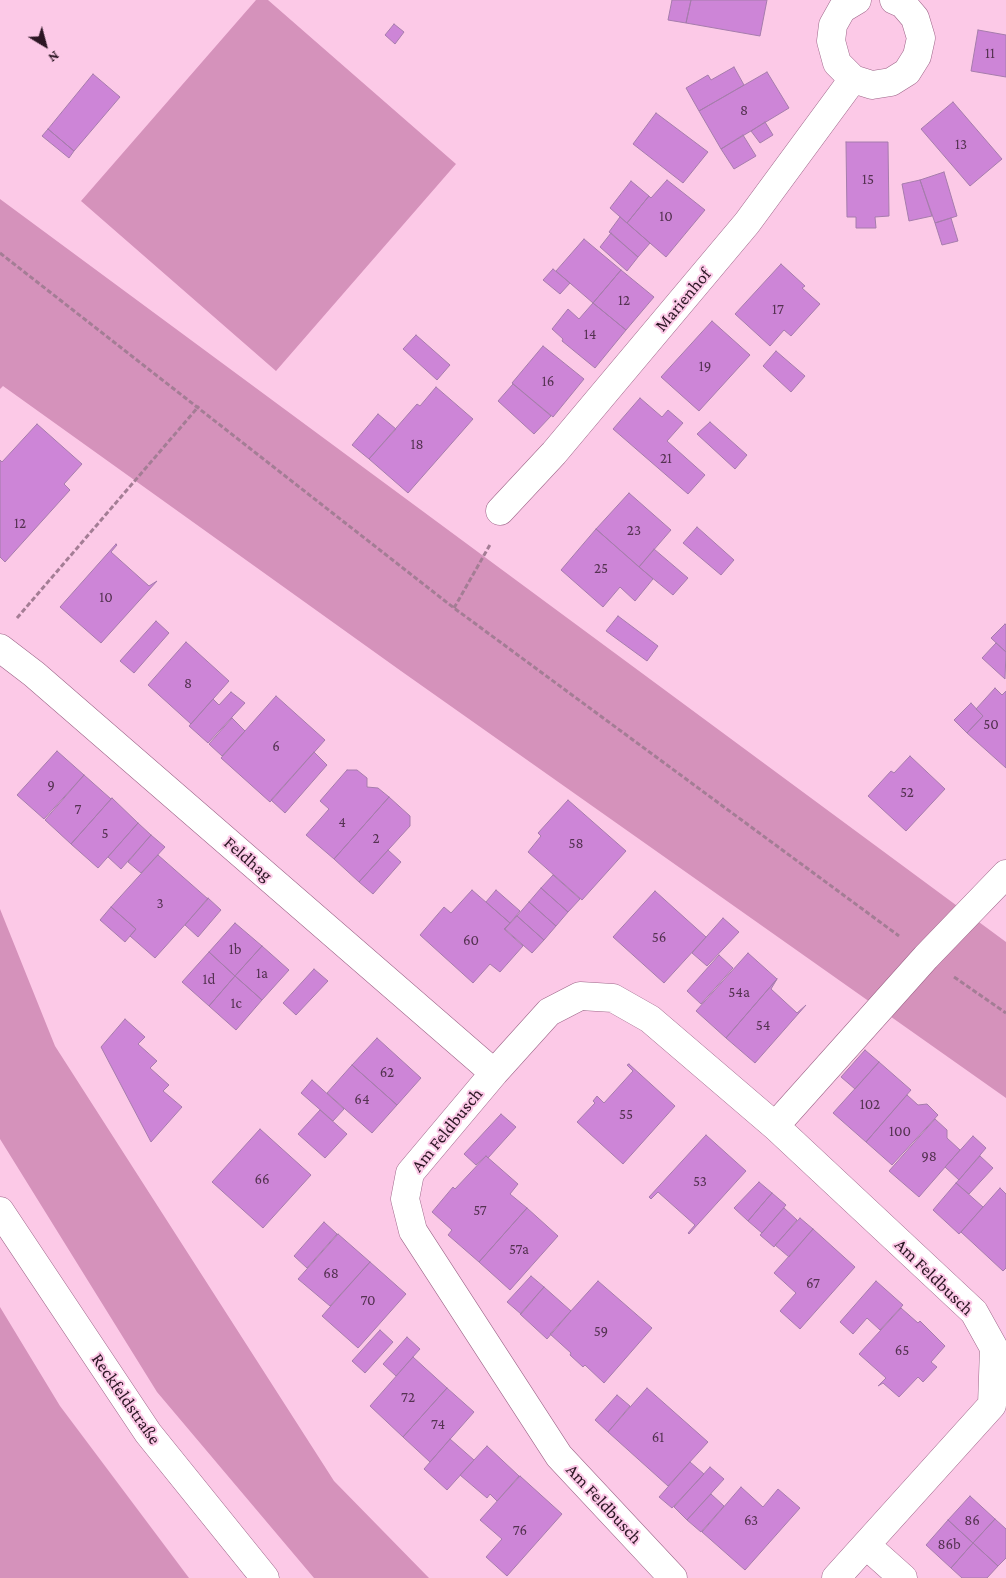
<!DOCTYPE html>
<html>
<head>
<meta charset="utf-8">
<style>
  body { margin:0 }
  #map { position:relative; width:1006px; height:1578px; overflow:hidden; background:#fcc9e7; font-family:"Crimson Pro",serif }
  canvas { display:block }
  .north { position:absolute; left:20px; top:20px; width:50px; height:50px; -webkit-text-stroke:4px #fcc9e7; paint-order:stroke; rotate:143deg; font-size:14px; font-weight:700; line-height:20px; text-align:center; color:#2c1624 }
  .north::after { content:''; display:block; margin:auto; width:18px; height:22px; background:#2c1624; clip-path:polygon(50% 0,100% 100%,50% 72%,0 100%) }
</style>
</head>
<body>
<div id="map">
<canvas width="1006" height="1578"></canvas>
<div class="north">N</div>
</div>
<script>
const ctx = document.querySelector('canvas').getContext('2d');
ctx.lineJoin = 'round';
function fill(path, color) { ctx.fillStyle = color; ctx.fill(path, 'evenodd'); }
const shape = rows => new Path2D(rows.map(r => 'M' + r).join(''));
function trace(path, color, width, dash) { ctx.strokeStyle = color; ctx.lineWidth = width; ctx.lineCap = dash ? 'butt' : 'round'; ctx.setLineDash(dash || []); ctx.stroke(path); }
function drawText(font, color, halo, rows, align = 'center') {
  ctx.font = font + ' "Crimson Pro",serif'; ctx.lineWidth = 4; ctx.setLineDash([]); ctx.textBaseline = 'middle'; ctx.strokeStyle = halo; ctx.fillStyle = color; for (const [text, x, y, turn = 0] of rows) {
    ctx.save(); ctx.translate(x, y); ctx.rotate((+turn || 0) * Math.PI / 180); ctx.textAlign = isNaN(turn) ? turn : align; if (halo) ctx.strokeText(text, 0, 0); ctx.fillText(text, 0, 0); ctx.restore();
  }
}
fill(shape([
  [256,0,268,0,456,164,276,371,81,201],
  [0,199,1006,942,1006,1098,401,671,3,386,0,389],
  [0,909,55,1046,334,1481,429,1578,314,1578,157,1392,0,1139],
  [0,1307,60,1406,189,1578,0,1578]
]), '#d592bb');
const building = shape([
  [672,0,691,0,686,23,668,20,672,0],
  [691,0,767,0,760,36,686,23,691,0],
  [394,24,404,32,395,44,385,35,394,24],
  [978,30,1006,35,1006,77,971,71,978,30],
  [734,67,744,85,699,111,686,88,708,75,711,80,734,67],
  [767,72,789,108,721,149,699,111,767,72],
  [93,74,120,97,74,151,48,129,93,74],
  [953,102,1002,159,970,186,921,129,953,102],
  [656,113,708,152,683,183,633,144,656,113],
  [765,122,773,135,760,143,751,131,765,122],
  [48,129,74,151,69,158,42,136,48,129],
  [743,135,756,156,734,169,721,149,743,135],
  [846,142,888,142,889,216,875,217,876,228,856,228,856,217,847,217,846,142],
  [944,172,957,216,935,223,920,180,944,172],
  [667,180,705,210,666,257,627,223,649,196,651,198,667,180],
  [920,180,932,216,909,221,902,184,920,180],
  [631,181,649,196,627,223,610,208,631,181],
  [620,217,650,243,638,257,609,232,620,217],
  [951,218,958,241,942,245,935,223,951,218],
  [611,233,638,257,627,271,600,247,611,233],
  [584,239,621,270,593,303,556,271,584,239],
  [781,264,805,286,802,288,820,304,791,336,784,330,770,346,735,314,781,264],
  [553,269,570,283,560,294,543,280,553,269],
  [621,270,654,297,626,330,593,303,621,270],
  [593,303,626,330,595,368,562,341,563,339,552,329,568,309,579,319,593,303],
  [712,321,750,355,699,411,661,377,712,321],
  [416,335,450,365,437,380,403,349,416,335],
  [543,346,584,379,553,417,512,383,543,346],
  [776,351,805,376,791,392,763,366,776,351],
  [513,384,551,416,534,434,498,401,513,384],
  [436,387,473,419,408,493,369,459,417,404,420,406,436,387],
  [640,398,662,417,668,410,683,423,667,441,705,475,688,494,613,429,640,398],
  [378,414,396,429,369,459,352,445,378,414],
  [710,422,747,455,735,469,697,434,710,422],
  [37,424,82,464,64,484,70,490,5,562,0,557,0,460,2,462,37,424],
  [629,493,671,530,639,567,596,529,629,493],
  [697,527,734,560,721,575,683,543,697,527],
  [596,529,653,579,635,601,620,587,603,607,561,570,596,529],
  [116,544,117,545,111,552,149,586,157,581,101,643,60,607,116,544],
  [654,549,688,578,673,595,639,567,654,549],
  [618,616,658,646,647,661,606,631,618,616],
  [156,621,169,633,134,673,120,661,156,621],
  [1005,624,1006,625,1006,652,991,638,1005,624],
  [186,642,229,681,191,724,148,685,186,642],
  [996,643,1006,652,1005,679,982,658,996,643],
  [995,688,1002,695,1006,691,1006,768,967,733,983,716,976,709,995,688],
  [231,692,245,703,208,743,189,726,213,699,219,705,231,692],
  [276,696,325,740,270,802,221,758,276,696],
  [971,703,983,716,967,733,954,720,971,703],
  [232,718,245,731,222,756,209,744,232,718],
  [57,751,84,775,44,819,17,795,57,751],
  [314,752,327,765,285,813,271,800,314,752],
  [910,756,945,789,906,831,868,796,891,771,894,773,910,756],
  [347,770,357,770,367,778,367,787,378,788,389,797,334,859,306,835,329,809,320,801,347,770],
  [84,775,111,799,71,844,45,820,84,775],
  [389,797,410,816,410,826,359,882,334,859,389,797],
  [112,798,138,823,98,868,71,844,112,798],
  [568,800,626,851,582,900,528,852,541,836,538,833,568,800],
  [138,823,151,835,121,869,108,857,138,823],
  [151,835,165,847,141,873,128,862,151,835],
  [388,850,401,862,373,894,359,882,388,850],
  [158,855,208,899,155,958,130,936,136,929,111,907,158,855],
  [553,875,580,899,568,912,541,888,553,875],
  [541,888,568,912,556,926,529,902,541,888],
  [472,890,510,923,504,929,523,946,500,972,490,964,473,983,420,935,444,907,451,913,472,890],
  [496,890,520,911,510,923,486,902,496,890],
  [655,891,706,937,664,983,613,937,655,891],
  [208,898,221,910,198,937,185,925,208,898],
  [529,902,556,926,544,940,517,916,529,902],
  [111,907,136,929,125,942,100,920,111,907],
  [517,916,544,940,532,953,505,929,517,916],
  [723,918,739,932,707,966,692,953,723,918],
  [235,923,262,946,235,976,209,952,235,923],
  [262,946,289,970,262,1000,235,976,262,946],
  [209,952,235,976,209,1006,182,982,209,952],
  [748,953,777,979,726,1038,696,1011,748,953],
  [719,955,733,968,701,1004,687,991,719,955],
  [314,969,328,981,296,1015,283,1003,314,969],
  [235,976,262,1000,236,1030,209,1006,235,976],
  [777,979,771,989,797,1013,806,1005,755,1063,726,1038,777,979],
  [125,1019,145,1037,138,1044,157,1061,150,1068,169,1085,163,1091,182,1107,151,1142,101,1047,125,1019],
  [377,1038,421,1078,397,1105,352,1065,377,1038],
  [865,1050,879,1062,855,1089,841,1077,865,1050],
  [879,1062,911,1090,866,1142,833,1113,879,1062],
  [629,1064,675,1106,623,1164,577,1122,595,1103,593,1101,597,1096,604,1103,633,1071,627,1065,629,1064],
  [352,1065,397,1105,372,1133,327,1093,352,1065],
  [312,1080,344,1109,333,1121,301,1093,312,1080],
  [907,1095,918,1105,927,1104,938,1115,892,1165,866,1142,907,1095],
  [320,1110,347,1134,325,1158,298,1134,320,1110],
  [501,1114,516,1127,488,1158,486,1156,476,1165,464,1154,501,1114],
  [935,1119,947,1130,947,1138,960,1150,919,1197,889,1171,935,1119],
  [260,1129,311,1175,263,1228,212,1182,260,1129],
  [706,1135,746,1171,689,1234,688,1233,695,1225,658,1192,651,1199,649,1197,706,1135],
  [973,1136,986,1148,959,1180,945,1167,973,1136],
  [486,1156,518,1184,510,1194,527,1208,479,1262,448,1235,452,1230,432,1212,453,1187,455,1189,486,1156],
  [980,1156,993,1168,969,1194,956,1183,980,1156],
  [759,1182,772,1193,748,1221,734,1208,759,1182],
  [956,1183,983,1207,959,1234,933,1210,956,1183],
  [1000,1188,1006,1194,1006,1268,1003,1271,961,1232,1000,1188],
  [772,1193,786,1205,762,1233,748,1221,772,1193],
  [527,1208,558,1236,510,1290,479,1262,527,1208],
  [784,1208,797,1220,774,1247,760,1235,784,1208],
  [800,1218,813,1229,789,1257,775,1245,800,1218],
  [324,1222,337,1234,307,1268,294,1256,324,1222],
  [813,1229,855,1267,800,1329,780,1311,796,1293,774,1273,813,1229],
  [338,1234,370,1262,330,1306,298,1279,338,1234],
  [370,1262,406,1294,358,1348,322,1316,370,1262],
  [531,1276,544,1287,521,1314,507,1302,531,1276],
  [598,1281,652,1328,604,1383,585,1365,583,1367,570,1355,571,1353,550,1334,598,1281],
  [876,1281,903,1305,880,1330,867,1318,853,1334,840,1322,876,1281],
  [544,1287,571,1311,547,1339,520,1314,544,1287],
  [901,1308,918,1323,920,1321,945,1346,931,1362,937,1367,923,1382,918,1377,899,1397,883,1383,878,1386,886,1378,859,1354,901,1308],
  [380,1330,393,1342,365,1373,352,1361,380,1330],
  [407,1337,420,1349,396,1376,383,1364,407,1337],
  [413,1357,447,1388,403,1437,370,1406,413,1357],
  [447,1388,474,1412,430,1462,403,1437,447,1388],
  [647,1388,708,1442,668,1486,608,1432,647,1388],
  [617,1395,630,1406,608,1432,595,1420,617,1395],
  [450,1439,474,1460,447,1490,424,1469,450,1439],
  [487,1446,519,1476,497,1501,490,1494,487,1498,460,1475,487,1446],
  [690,1462,704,1474,672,1508,659,1497,690,1462],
  [710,1467,724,1479,687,1520,674,1507,710,1467],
  [520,1476,562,1514,507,1576,486,1557,502,1539,480,1520,520,1476],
  [741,1487,763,1507,778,1489,800,1508,745,1570,702,1532,741,1487],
  [711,1494,724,1506,701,1532,687,1520,711,1494],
  [970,1496,995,1519,973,1543,948,1520,970,1496],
  [995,1519,1006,1529,1006,1558,998,1566,973,1543,995,1519],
  [948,1520,973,1543,951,1568,926,1545,948,1520],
  [973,1543,998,1566,987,1578,962,1578,951,1568,973,1543]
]);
fill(building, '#cd85d7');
trace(building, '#a67cac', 1);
const minor = shape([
  [857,0,842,9,833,25,831,41,837,63,853,79,872,85,891,82,907,72,917,56,921,38,915,18,903,4,894,0],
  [500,511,554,453,747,223,853,79],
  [0,648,34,674,494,1073],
  [775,1126,926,957,1006,874],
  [0,1211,148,1433,265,1578],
  [866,1545,903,1578],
  [673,1578,559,1456,413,1231,405,1199,410,1173,494,1073,549,1012,580,996,613,998,650,1019,775,1126,974,1312,994,1348,992,1405,836,1578]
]);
trace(minor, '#9d6588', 29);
trace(shape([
  [0,253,454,608,899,936],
  [454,608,491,543],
  [17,618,199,406],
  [954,977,1006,1013]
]), '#a47d95', 3, [5, 2.5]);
trace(minor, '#fff', 28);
drawText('15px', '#543251', null, [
  ["11",990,53],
  ["8",744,110],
  ["13",961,144],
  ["15",868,179],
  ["10",666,216],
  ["12",624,300],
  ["17",778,309],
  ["14",590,334],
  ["19",705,366],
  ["16",548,381],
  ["18",417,444],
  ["21",666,458],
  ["12",20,523],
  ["23",634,530],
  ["25",601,568],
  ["10",106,597],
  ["8",188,683],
  ["50",991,724],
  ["6",276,746],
  ["9",51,785],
  ["52",907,792],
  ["7",78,809],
  ["4",342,822],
  ["5",105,833],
  ["2",376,838],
  ["58",576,843],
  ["3",160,903],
  ["56",659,937],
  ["60",471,940],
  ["1b",235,949],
  ["1a",262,973],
  ["1d",209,979],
  ["54a",739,992],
  ["1c",236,1003],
  ["54",763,1025],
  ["62",387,1072],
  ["64",362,1099],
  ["102",870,1104],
  ["55",626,1114],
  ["100",900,1131],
  ["98",929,1156],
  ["66",262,1179],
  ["53",700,1181],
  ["57",480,1210],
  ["57a",519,1249],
  ["68",331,1273],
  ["67",813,1283],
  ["70",368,1300],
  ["59",601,1331],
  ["65",902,1350],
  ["72",408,1397],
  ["74",438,1424],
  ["61",658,1437],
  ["63",751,1520],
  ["86",972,1520],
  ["76",520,1530],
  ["86b",949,1544]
]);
drawText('18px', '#2c1624', '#fcc9e7', [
  ["Marienhof",683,300,-50],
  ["Feldhag",248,859,41],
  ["Am Feldbusch",447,1130,-51],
  ["Am Feldbusch",934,1277,44],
  ["Reckfeldstraße",126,1399,55],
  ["Am Feldbusch",604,1504,47]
]);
</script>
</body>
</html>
